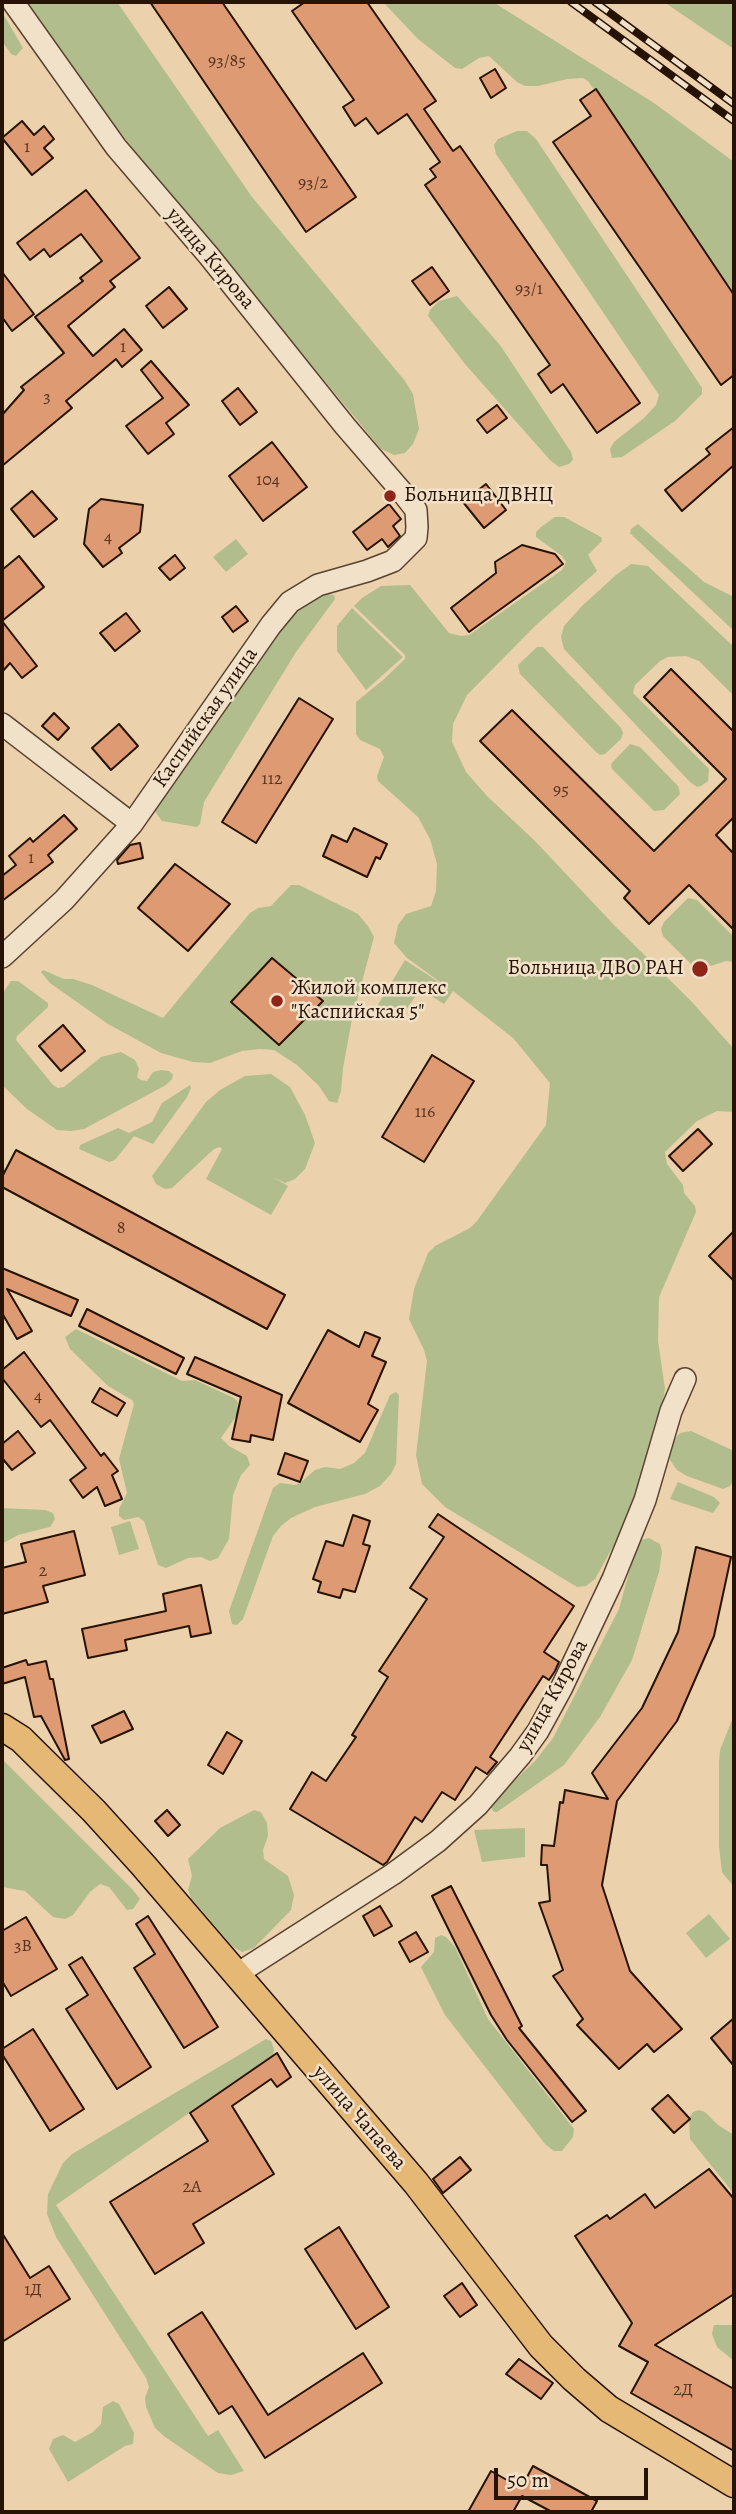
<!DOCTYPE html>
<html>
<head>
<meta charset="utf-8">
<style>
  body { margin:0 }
  #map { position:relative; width:736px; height:2514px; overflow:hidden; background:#ebd1ac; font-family:Alegreya,serif }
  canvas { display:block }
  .frame { position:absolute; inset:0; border:4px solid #271305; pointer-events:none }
  .scale { position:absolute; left:494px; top:2468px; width:154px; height:32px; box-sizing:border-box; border:4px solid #271305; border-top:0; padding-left:9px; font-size:21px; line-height:24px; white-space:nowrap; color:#271305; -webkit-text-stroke:5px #f2e1c9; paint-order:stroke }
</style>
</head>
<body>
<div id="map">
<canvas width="736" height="2514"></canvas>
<div class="frame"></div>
<div class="scale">50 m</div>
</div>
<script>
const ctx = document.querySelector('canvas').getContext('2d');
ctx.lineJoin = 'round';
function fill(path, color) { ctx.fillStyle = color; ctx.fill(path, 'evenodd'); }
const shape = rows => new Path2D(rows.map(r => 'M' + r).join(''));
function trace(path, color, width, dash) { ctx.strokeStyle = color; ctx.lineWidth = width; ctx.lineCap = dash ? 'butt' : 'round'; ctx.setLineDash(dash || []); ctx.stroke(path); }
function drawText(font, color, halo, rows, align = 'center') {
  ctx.font = font + ' Alegreya,serif'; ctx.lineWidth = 5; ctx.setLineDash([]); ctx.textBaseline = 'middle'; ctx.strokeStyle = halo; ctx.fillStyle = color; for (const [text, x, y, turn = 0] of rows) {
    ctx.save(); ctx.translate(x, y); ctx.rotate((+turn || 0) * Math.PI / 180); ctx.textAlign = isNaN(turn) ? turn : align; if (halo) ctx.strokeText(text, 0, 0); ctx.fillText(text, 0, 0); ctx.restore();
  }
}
fill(shape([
  [27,2,117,2,252,197,405,381,413,394,419,429,413,444,405,453,394,455,381,449,133,149,55,45],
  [383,2,493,2,654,103,734,162,734,293,588,81,583,78,567,79,538,86,525,86,517,82,489,56,479,58,462,69,455,68,418,39],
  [664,2,734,2,734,49,705,30],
  [2,12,23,48,16,56,11,54,2,41],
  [517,131,527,131,536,139,702,388,702,394,675,421,622,457,612,458,610,449,614,442,644,418,656,405,659,395,496,154,494,145,498,139],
  [457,296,500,345,571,452,573,460,569,464,559,467,550,460,465,364,428,316,430,310,439,301],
  [555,517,564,517,601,537,602,541,588,555,597,571,535,626,467,695,453,724,452,742,466,772,487,796,535,841,614,925,691,1001,734,1049,734,1112,717,1111,697,1121,665,1152,667,1164,683,1185,684,1193,695,1206,696,1212,659,1297,658,1341,665,1389,661,1412,635,1497,615,1543,595,1579,586,1586,577,1587,445,1507,422,1484,416,1455,427,1361,424,1350,409,1319,414,1289,428,1253,435,1246,470,1228,477,1221,546,1125,550,1083,513,1038,453,991,444,1004,420,989,399,1021,376,1008,405,960,451,990,407,958,394,943,398,925,406,914,431,906,436,891,437,864,430,839,418,817,378,781,377,776,384,757,380,749,360,740,356,734,356,702,383,680,405,659,405,655,354,606,362,598,381,586,410,585,449,633,461,636,469,635,562,570,566,562,562,556,536,537,536,532,541,527],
  [638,524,704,582,734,597,734,631,634,537,630,533,631,529],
  [236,539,248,554,226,572,213,557],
  [631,564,648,566,734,647,734,696,699,661,686,656,668,657,660,661,635,685,633,693,709,769,708,781,701,786,697,787,690,782,564,649,561,637,564,626,582,606,616,575],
  [321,593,334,595,335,599,296,652,204,802,200,824,197,827,162,821,154,810,280,628,301,605],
  [352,608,403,657,366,690,337,651,337,626],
  [537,647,543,647,621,728,623,733,621,739,605,754,600,755,596,752,520,674,518,665],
  [630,744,640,747,678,786,680,794,664,810,654,811,612,769,611,764],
  [291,885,299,885,358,914,368,926,374,937,352,1019,343,1068,341,1091,337,1103,329,1101,319,1086,297,1065,274,1050,260,1049,242,1051,210,1063,193,1062,161,1053,108,1024,50,983,41,972,43,970,64,979,73,979,92,985,163,1018,250,913,258,908,271,906],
  [688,898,697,900,734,937,734,962,726,961,701,969,695,968,663,936,661,929,664,922],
  [11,981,18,981,48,1003,48,1007,17,1036,16,1040,53,1085,58,1088,64,1087,101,1057,121,1052,135,1060,139,1069,137,1077,141,1080,147,1081,153,1072,161,1070,169,1071,173,1075,172,1079,166,1085,84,1129,71,1131,57,1130,27,1109,2,1085,2,994],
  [271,1074,290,1087,305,1115,315,1143,305,1169,295,1179,285,1183,273,1177,288,1186,271,1215,206,1179,222,1149,220,1147,214,1149,172,1188,165,1189,156,1184,152,1176,206,1102,220,1090,245,1076],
  [190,1085,191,1088,187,1097,153,1144,134,1136,115,1160,109,1162,79,1149,80,1145,118,1128,129,1133,152,1122,162,1103],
  [76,1329,182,1381,195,1380,234,1398,238,1402,237,1415,221,1438,229,1446,247,1456,250,1465,241,1475,233,1495,229,1539,218,1558,210,1561,201,1557,188,1558,166,1568,158,1565,144,1521,138,1517,124,1520,119,1516,119,1509,127,1493,119,1459,134,1404,132,1400,108,1386,70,1349,65,1337],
  [396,1392,399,1395,396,1464,391,1474,380,1486,365,1494,315,1507,291,1518,281,1526,273,1536,243,1619,237,1625,232,1624,229,1611,273,1488,280,1483,295,1485,300,1483,315,1470,325,1467,340,1469,354,1463,365,1453,390,1395],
  [691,1431,734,1451,734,1480,730,1486,723,1489,687,1476,677,1470,670,1460,670,1451,674,1440,680,1433],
  [678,1482,714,1497,720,1503,713,1513,670,1499],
  [2,1508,45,1510,53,1513,55,1519,50,1527,18,1535,2,1544],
  [130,1521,139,1549,119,1555,111,1527],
  [649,1538,660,1544,662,1552,659,1572,632,1660,600,1717,564,1765,497,1812,494,1812,490,1806,491,1803,535,1761,553,1738,619,1609,634,1554,642,1540],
  [734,1715,734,1887,722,1872,719,1846,719,1762,720,1750],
  [2,1759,132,1889,140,1899,133,1909,127,1910,109,1887,100,1884,90,1892,73,1915,65,1919,53,1917,25,1891,2,1887],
  [254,1810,261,1812,267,1823,268,1836,263,1850,264,1859,288,1876,294,1895,291,1910,254,1948,242,1952,233,1947,191,1898,188,1890,192,1876,188,1859,220,1828],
  [525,1828,525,1857,482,1862,474,1830],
  [709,1914,730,1939,706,1958,686,1933],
  [441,1935,446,1937,455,1947,488,2019,574,2129,573,2137,562,2151,554,2151,545,2144,445,2015,421,1967,434,1952,435,1938],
  [266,2039,271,2041,274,2049,273,2055,56,2205,208,2436,218,2430,244,2471,231,2475,218,2473,165,2437,155,2428,146,2407,145,2398,149,2387,146,2378,56,2237,47,2214,48,2194,63,2163,72,2154],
  [699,2110,705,2112,718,2125,734,2135,734,2194,690,2139,689,2118,693,2112],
  [714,2325,734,2325,734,2361,717,2347,712,2334],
  [113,2401,119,2404,134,2433,133,2444,125,2446,68,2482,49,2449,53,2439,63,2435,75,2442,93,2432,101,2424,103,2407]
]), '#b2bd8e');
const building = shape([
  [150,2,222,2,356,197,306,232,150,2],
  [305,2,367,2,436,101,424,109,453,151,460,146,640,403,597,433,563,384,551,393,538,374,550,365,425,185,436,177,430,169,440,162,407,114,378,134,366,118,355,126,343,107,354,100,292,11,305,2],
  [495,69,506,88,491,98,480,78,495,69],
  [596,89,734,295,734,375,721,385,553,142,591,116,580,100,596,89],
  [22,121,34,135,44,126,54,139,44,148,53,158,32,175,2,138,22,121],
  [86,190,140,258,110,281,115,287,68,326,93,356,124,329,142,350,122,367,116,359,66,401,72,408,2,466,2,415,24,390,21,387,64,353,35,317,83,281,80,278,102,261,81,234,50,257,44,249,30,260,17,243,86,190],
  [432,267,449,291,430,305,412,281,432,267],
  [2,272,34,314,12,331,2,317,2,272],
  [169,287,187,309,163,328,146,306,169,287],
  [151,361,189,405,166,423,174,434,148,454,126,426,163,398,141,370,151,361],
  [238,388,257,412,240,425,222,401,238,388],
  [497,405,507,418,487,433,477,420,497,405],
  [734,427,734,465,682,511,665,490,710,454,706,449,734,427],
  [272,442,307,487,263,521,229,476,272,442],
  [486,484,506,510,484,528,463,502,486,484],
  [32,491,57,519,34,537,11,509,32,491],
  [101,499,143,505,140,532,119,548,122,553,103,567,84,544,89,509,101,499],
  [389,504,401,519,393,526,400,536,388,547,382,539,367,550,353,532,389,504],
  [522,545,555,554,563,564,469,632,451,608,496,573,495,562,522,545],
  [175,555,185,568,170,580,159,568,175,555],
  [19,556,44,587,2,621,37,666,22,678,10,663,2,672,2,570,19,556],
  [236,606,248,621,233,632,222,617,236,606],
  [126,613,140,631,115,651,100,633,126,613],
  [671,669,734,732,734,817,716,835,734,854,734,930,689,885,649,924,624,898,630,891,480,741,512,710,654,851,726,779,644,697,671,669],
  [299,698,333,719,256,843,222,822,299,698],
  [54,713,69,728,58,740,42,726,54,713],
  [119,724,138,746,111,770,92,748,119,724],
  [64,815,77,829,48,855,53,862,2,901,2,876,16,865,9,856,30,838,33,842,64,815],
  [354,828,387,844,380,859,376,857,367,877,323,856,332,835,347,842,354,828],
  [140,843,143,858,118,864,117,860,130,845,140,843],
  [175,864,230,904,188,951,138,908,175,864],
  [272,958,323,1001,279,1045,231,1002,272,958],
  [63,1025,85,1051,61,1071,39,1046,63,1025],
  [432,1055,474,1081,424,1162,382,1137,432,1055],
  [698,1129,712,1144,683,1171,669,1156,698,1129],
  [16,1150,285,1295,267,1329,2,1187,2,1177,16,1150],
  [734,1231,734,1281,709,1256,734,1231],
  [2,1268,78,1300,71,1316,7,1289,32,1331,17,1339,2,1313,2,1268],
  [87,1309,184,1358,176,1374,79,1326,87,1309],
  [328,1330,359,1347,365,1332,380,1338,372,1356,386,1362,368,1404,378,1410,360,1442,288,1403,328,1330],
  [24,1352,101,1456,104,1453,118,1471,112,1475,122,1499,105,1506,97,1487,83,1498,70,1480,86,1468,50,1420,41,1427,2,1378,2,1370,24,1352],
  [195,1357,282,1395,273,1440,251,1435,250,1442,232,1439,241,1397,187,1374,195,1357],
  [100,1388,125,1403,117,1416,92,1402,100,1388],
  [18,1431,35,1453,12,1470,2,1458,2,1444,18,1431],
  [285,1453,308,1461,300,1482,278,1474,285,1453],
  [438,1514,574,1606,544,1652,559,1662,555,1671,549,1680,543,1676,490,1757,497,1762,487,1774,476,1767,455,1800,442,1792,422,1822,415,1817,387,1862,383,1865,290,1809,312,1772,326,1781,356,1737,352,1735,388,1677,379,1671,427,1599,410,1588,444,1537,429,1527,438,1514],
  [353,1515,370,1521,363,1544,370,1546,355,1592,343,1589,340,1598,318,1592,321,1582,313,1579,326,1541,343,1546,353,1515],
  [74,1531,85,1575,43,1586,48,1602,2,1614,2,1568,26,1562,21,1544,74,1531],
  [696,1547,731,1557,714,1636,677,1721,617,1801,602,1885,630,1971,682,2029,654,2052,647,2044,619,2069,577,2025,583,2019,553,1976,563,1970,539,1903,550,1901,547,1865,541,1865,542,1845,554,1846,560,1802,563,1803,565,1790,608,1799,592,1773,642,1708,678,1632,696,1547],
  [201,1585,211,1633,191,1637,189,1626,125,1640,127,1650,88,1658,82,1629,166,1611,163,1594,201,1585],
  [26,1660,28,1665,46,1661,50,1679,53,1679,69,1759,65,1760,41,1716,34,1717,25,1677,2,1684,2,1668,26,1660],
  [124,1711,133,1729,101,1743,92,1726,124,1711],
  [227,1732,242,1741,223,1774,208,1765,227,1732],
  [167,1810,180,1825,168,1836,155,1821,167,1810],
  [451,1886,522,2026,519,2028,586,2111,572,2122,507,2040,491,2015,432,1896,451,1886],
  [380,1906,392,1926,374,1936,363,1916,380,1906],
  [148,1916,218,2027,184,2048,134,1968,155,1954,136,1924,148,1916],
  [26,1917,57,1969,11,1996,2,1981,2,1931,26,1917],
  [416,1932,428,1952,410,1962,399,1942,416,1932],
  [82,1957,151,2067,117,2089,66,2009,88,1995,69,1965,82,1957],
  [734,2018,734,2066,711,2038,734,2018],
  [33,2029,84,2109,50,2131,2,2054,2,2049,33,2029],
  [277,2053,291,2077,277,2087,271,2079,232,2106,274,2174,193,2224,204,2243,155,2274,110,2202,208,2141,190,2113,277,2053],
  [668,2095,690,2119,674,2133,652,2109,668,2095],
  [460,2157,471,2170,443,2193,433,2179,460,2157],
  [709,2169,734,2199,734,2294,655,2345,734,2389,734,2451,631,2393,648,2362,619,2346,632,2323,575,2236,607,2215,610,2219,645,2194,655,2208,709,2169],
  [339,2227,389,2307,356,2329,305,2249,339,2227],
  [2,2233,30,2278,49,2266,70,2299,2,2342,2,2233],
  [462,2283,477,2305,460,2317,444,2296,462,2283],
  [202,2312,268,2415,363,2353,382,2383,265,2458,232,2406,219,2414,168,2334,202,2312],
  [519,2359,553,2383,541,2399,506,2374,519,2359],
  [533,2466,597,2501,591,2512,552,2512,522,2496,513,2512,468,2512,491,2471,521,2488,533,2466]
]);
fill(building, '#de9a73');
trace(building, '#271305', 2);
const minor = shape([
  [2,724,132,824],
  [2,957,64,900,132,824,271,625,290,602,318,585,367,571,393,561,416,538,417,527,416,510,402,492,345,426,209,256,116,147,13,2],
  [237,1974,393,1874,438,1841,478,1805,520,1756,538,1731,561,1689,613,1579,645,1500,671,1411,685,1379]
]);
const major = shape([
  [2,1727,21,1739,94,1811,143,1865,416,2183,541,2346,574,2379,609,2409,734,2484]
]);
trace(minor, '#58422f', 24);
trace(major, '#271305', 29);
trace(minor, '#f2e1c9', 21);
trace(major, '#e6b876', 26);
const rail = shape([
  [571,2,734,121],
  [595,2,734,104]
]);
trace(rail, '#271305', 8);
trace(rail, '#f2e1c9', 5, [16]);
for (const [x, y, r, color] of [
  [390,496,7,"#8f2418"],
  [700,969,9,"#8f2418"],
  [277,1001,7,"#8f2418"]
]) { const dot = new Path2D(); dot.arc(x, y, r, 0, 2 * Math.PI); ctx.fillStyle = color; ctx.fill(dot); trace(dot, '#f2e1c9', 2.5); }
drawText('18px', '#553520', null, [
  ["93/85",227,62],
  ["1",27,148],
  ["93/2",313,184],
  ["93/1",529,290],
  ["1",123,348],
  ["3",47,398],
  ["104",268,481],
  ["4",108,538],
  ["112",272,780],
  ["95",561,791],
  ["1",31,859],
  ["116",425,1113],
  ["8",121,1229],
  ["4",38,1397],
  ["2",43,1572],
  ["3В",23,1947],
  ["2А",192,2188],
  ["1Д",33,2291],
  ["2Д",683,2391]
]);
drawText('21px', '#271305', '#f2e1c9', [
  ["улица Кирова",210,259,50],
  ["Каспийская улица",206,718,-55],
  ["улица Кирова",553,1696,-61],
  ["улица Чапаева",359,2118,49]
]);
drawText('21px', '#271305', '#f2e1c9', [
  ["Больница ДВНЦ",404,496],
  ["Больница ДВО РАН",684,969,"right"],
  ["Жилой комплекс",291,989],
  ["\"Каспийская 5\"",291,1013]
], 'left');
</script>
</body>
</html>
